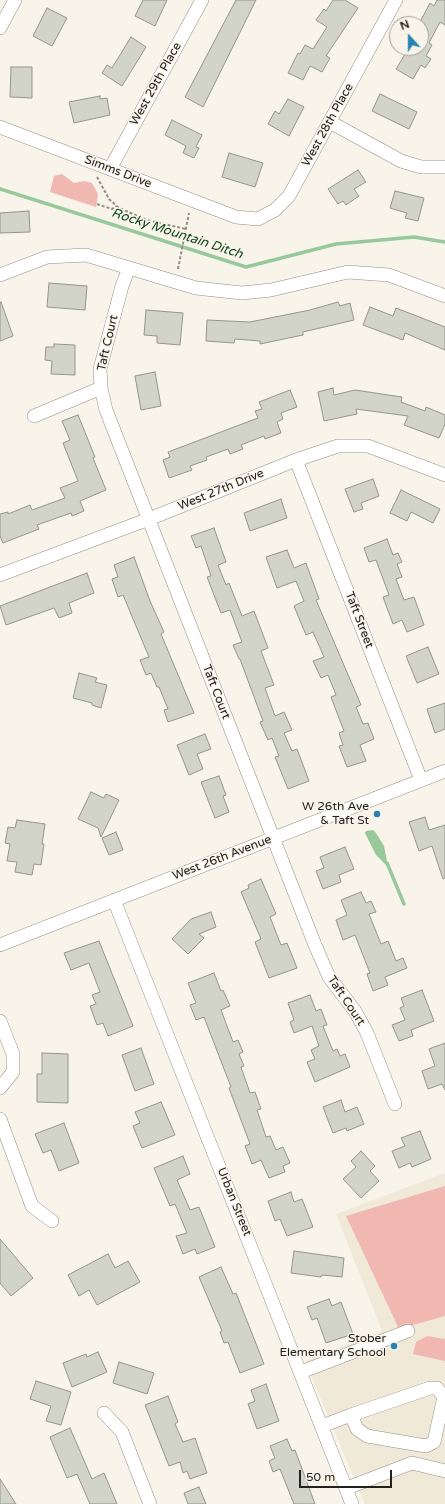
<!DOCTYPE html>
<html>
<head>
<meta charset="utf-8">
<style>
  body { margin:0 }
  #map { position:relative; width:445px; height:1504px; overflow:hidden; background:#f8f4e9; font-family:"Varela Round",sans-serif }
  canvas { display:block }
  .north { position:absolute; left:389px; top:16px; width:40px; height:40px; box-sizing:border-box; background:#f8f4e9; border:1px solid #a3a098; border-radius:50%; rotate:339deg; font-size:11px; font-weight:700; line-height:16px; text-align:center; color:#23211e }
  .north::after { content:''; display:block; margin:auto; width:14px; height:18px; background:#2883b1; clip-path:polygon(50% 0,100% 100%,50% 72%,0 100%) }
  .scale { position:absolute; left:299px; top:1470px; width:93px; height:18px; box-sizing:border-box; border:2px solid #23211e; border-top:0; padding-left:5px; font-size:12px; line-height:14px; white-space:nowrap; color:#23211e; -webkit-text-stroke:3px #f8f4e9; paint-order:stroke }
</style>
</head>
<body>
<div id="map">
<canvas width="445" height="1504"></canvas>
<div class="north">N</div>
<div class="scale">50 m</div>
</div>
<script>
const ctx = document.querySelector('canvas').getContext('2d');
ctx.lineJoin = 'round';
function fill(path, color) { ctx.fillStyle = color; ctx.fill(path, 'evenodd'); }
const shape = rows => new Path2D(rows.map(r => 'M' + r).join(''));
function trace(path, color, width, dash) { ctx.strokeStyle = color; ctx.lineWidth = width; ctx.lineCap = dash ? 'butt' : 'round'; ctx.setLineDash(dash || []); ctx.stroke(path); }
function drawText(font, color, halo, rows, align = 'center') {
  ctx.font = font + ' "Varela Round",sans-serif'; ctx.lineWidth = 3; ctx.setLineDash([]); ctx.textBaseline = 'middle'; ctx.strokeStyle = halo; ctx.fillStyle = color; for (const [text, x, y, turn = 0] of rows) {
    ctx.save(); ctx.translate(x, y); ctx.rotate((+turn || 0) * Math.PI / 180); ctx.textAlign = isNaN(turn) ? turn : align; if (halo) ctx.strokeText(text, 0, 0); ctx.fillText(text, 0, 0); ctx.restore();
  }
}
fill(shape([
  [445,1173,445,1504,365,1504,305,1361,382,1331,336,1214]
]), '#f0e9d8');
fill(shape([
  [62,174,74,183,84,181,92,183,98,194,96,207,50,192,54,176],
  [445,1186,445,1316,399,1329,346,1216],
  [427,1336,445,1339,445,1361,413,1354,416,1342]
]), '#f0b8b0');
fill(shape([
  [373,830,376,833,384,846,388,867,376,855,365,833,366,831]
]), '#97c99b');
trace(shape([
  [0,189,246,267,336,244,414,237,445,242],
  [387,863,404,904]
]), '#97c99b', 3.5);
const building = shape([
  [143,0,167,0,155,26,135,16,143,0],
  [236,0,256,0,203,107,185,97,236,0],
  [333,0,345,0,358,8,326,56,330,58,322,72,310,66,303,80,288,73,298,53,300,54,305,45,313,49,327,27,316,20,324,9,326,11,333,0],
  [437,0,445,0,445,25,440,22,429,43,432,45,426,56,431,59,425,68,421,65,413,79,396,69,409,48,421,48,421,20,430,3,434,6,437,0],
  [47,8,67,18,52,46,33,36,47,8],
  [131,37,146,47,122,86,102,73,107,65,112,68,131,37],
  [11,67,32,67,32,98,10,97,11,67],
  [380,94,417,112,409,129,372,111,380,94],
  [100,96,100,99,107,98,110,115,74,123,69,102,100,96],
  [288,99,304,107,289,136,268,124,275,111,279,114,288,99],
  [172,120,202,135,196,147,199,148,194,158,183,153,186,146,165,135,172,120],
  [229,153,263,163,255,187,222,177,229,153],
  [358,170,366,182,354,189,359,196,346,205,343,201,338,204,328,189,358,170],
  [395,191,424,198,418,221,405,218,407,213,390,208,395,191],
  [29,211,30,232,0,233,0,213,29,211],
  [49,283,87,286,85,310,47,307,49,283],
  [1,302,13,336,0,341,0,303,1,302],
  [338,302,340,306,350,303,354,320,303,332,303,335,260,344,260,341,235,339,234,343,206,341,207,320,250,322,310,310,338,302],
  [370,307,393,316,396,308,445,327,445,350,405,333,403,340,363,325,370,307],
  [146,310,183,313,180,345,157,343,157,336,144,335,146,310],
  [54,344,75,345,75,375,51,374,52,361,45,360,46,347,54,347,54,344],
  [155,372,161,406,141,410,135,376,155,372],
  [333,388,334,395,355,390,402,397,401,402,425,411,426,407,445,415,445,424,439,438,404,425,408,416,356,409,357,414,324,421,318,392,333,388],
  [290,390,297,407,281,413,283,419,277,422,281,433,265,439,264,436,241,445,243,449,230,454,228,449,206,457,207,460,190,466,192,470,169,478,163,460,170,457,168,452,258,418,255,411,262,409,259,402,290,390],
  [78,415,95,457,93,458,106,490,80,501,84,511,72,516,71,513,37,525,39,529,3,543,0,536,0,514,8,512,8,514,30,505,32,510,65,498,60,488,78,481,63,443,70,440,62,421,78,415],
  [373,479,379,496,361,503,363,509,354,512,345,489,373,479],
  [401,490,440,509,433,523,411,512,407,521,390,513,401,490],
  [281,499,287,518,250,531,244,513,281,499],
  [214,528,226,562,218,565,226,585,229,583,242,616,254,611,268,648,261,651,274,685,265,688,275,716,284,712,292,730,284,733,292,751,297,749,309,781,288,789,275,757,279,756,272,738,268,740,260,722,263,721,240,659,239,659,233,645,242,642,230,610,221,613,207,577,211,576,201,546,196,548,191,536,214,528],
  [387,539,393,555,398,553,402,562,397,564,402,577,396,579,404,600,414,597,424,625,407,632,402,620,393,624,383,597,389,595,376,560,369,562,364,548,387,539],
  [287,550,294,568,306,563,319,599,316,600,361,705,356,707,363,724,368,723,374,739,360,745,366,761,347,767,339,746,343,745,339,733,344,731,331,697,336,695,328,675,321,678,313,661,324,657,313,632,306,635,294,606,304,601,296,581,277,588,266,557,287,550],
  [134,557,150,601,164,632,161,634,194,713,168,722,164,710,168,709,159,687,157,687,151,673,146,675,140,660,149,657,123,595,118,597,112,579,118,577,114,565,134,557],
  [87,573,94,593,69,603,72,613,59,618,54,608,6,625,0,606,87,573],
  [428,647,439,674,417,683,406,656,428,647],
  [79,673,97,678,95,682,107,685,101,708,92,705,92,703,73,698,79,673],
  [445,703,445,729,435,733,427,709,445,703],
  [205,734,211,749,197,754,203,769,189,775,177,745,205,734],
  [219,776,226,795,223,796,229,812,215,818,201,782,219,776],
  [91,792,104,798,106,794,119,800,101,837,98,828,78,819,91,792],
  [425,817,429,830,445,825,445,878,443,879,432,846,419,851,409,822,425,817],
  [17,820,45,824,42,844,44,844,41,865,34,864,32,875,15,872,17,862,7,861,10,844,5,843,8,827,15,828,17,820],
  [116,832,123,850,109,855,102,838,116,832],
  [345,847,354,869,339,875,341,882,323,889,316,871,324,868,320,857,345,847],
  [261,879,276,914,270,917,281,945,287,943,297,968,269,978,255,942,261,939,241,892,249,888,248,885,261,879],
  [361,892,366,903,371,901,376,912,369,914,381,944,388,941,396,961,403,958,407,968,385,977,388,985,373,991,367,974,370,973,355,935,343,940,336,920,347,915,341,900,361,892],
  [211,912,216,927,199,934,204,938,188,954,172,939,191,919,211,912],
  [99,941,133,1026,108,1036,103,1023,97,1025,90,1006,96,1004,92,995,100,992,89,963,71,970,64,953,99,941],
  [214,973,221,991,223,990,230,1006,221,1010,233,1042,238,1040,243,1052,239,1054,244,1066,241,1067,250,1093,255,1092,261,1109,257,1110,266,1137,270,1136,276,1150,283,1147,290,1163,283,1166,285,1172,269,1178,261,1160,252,1164,245,1146,250,1144,229,1088,231,1087,204,1017,196,1020,190,1005,196,1003,188,983,214,973],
  [422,990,434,1021,411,1030,413,1036,399,1041,392,1025,405,1020,400,1008,404,1006,401,998,422,990],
  [310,995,316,1011,321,1009,327,1025,323,1026,333,1051,337,1049,340,1056,345,1054,350,1067,315,1082,307,1062,315,1059,311,1050,319,1046,312,1026,294,1033,290,1022,294,1020,288,1003,310,995],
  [445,1043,445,1090,442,1084,428,1089,422,1071,435,1066,429,1049,445,1043],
  [141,1048,154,1084,135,1091,122,1055,141,1048],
  [42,1053,68,1054,68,1103,37,1102,37,1074,42,1074,42,1053],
  [341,1100,345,1112,357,1107,364,1124,347,1131,346,1128,333,1133,323,1107,341,1100],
  [161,1102,175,1135,142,1148,133,1126,140,1123,135,1112,161,1102],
  [64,1123,79,1163,59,1171,51,1150,43,1153,35,1134,64,1123],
  [420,1131,431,1159,412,1167,410,1163,399,1168,392,1151,405,1146,401,1138,420,1131],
  [361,1151,375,1166,370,1171,379,1181,361,1198,343,1179,356,1167,351,1161,361,1151],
  [183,1156,190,1174,177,1180,190,1210,199,1207,215,1247,197,1254,195,1249,183,1254,176,1236,187,1233,175,1204,170,1206,154,1168,183,1156],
  [291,1192,294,1202,302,1199,313,1227,287,1236,280,1219,275,1221,268,1201,291,1192],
  [0,1239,33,1278,11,1296,0,1283,0,1239],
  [294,1251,344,1258,342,1277,322,1275,321,1277,291,1273,294,1251],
  [108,1254,115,1268,128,1261,140,1282,97,1305,89,1290,79,1296,68,1275,108,1254],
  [221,1267,233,1294,236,1293,264,1364,240,1373,228,1342,224,1343,220,1332,222,1331,199,1277,221,1267],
  [329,1299,332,1306,341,1302,353,1334,326,1343,317,1318,312,1320,307,1307,329,1299],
  [98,1352,107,1372,72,1387,63,1363,86,1354,87,1357,98,1352],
  [119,1362,154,1373,147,1394,113,1383,119,1362],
  [36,1381,71,1392,61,1425,46,1421,51,1406,30,1399,36,1381],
  [266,1384,279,1421,257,1429,248,1404,255,1401,251,1390,266,1384],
  [168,1396,178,1422,175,1424,183,1442,195,1438,207,1473,190,1479,187,1471,183,1473,180,1462,169,1466,145,1405,168,1396],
  [70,1428,92,1479,104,1473,117,1504,90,1504,77,1474,67,1478,50,1437,70,1428],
  [287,1439,292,1451,295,1450,315,1504,294,1504,280,1469,273,1472,269,1461,275,1458,270,1446,287,1439],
  [0,1479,16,1504,0,1504,0,1479],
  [199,1487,206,1504,188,1504,184,1493,199,1487]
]);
fill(building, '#d2d4ca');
trace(building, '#94968c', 1);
const minor = shape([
  [0,28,15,0],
  [330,122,401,161,421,167,445,167],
  [0,127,236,217,258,219,275,210,289,196,396,0],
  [110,169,202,0],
  [129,268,122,286,100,369,101,388,106,410,315,945,329,977,355,1011,367,1033,395,1104],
  [0,275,47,257,86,255,196,288,242,293,271,290,348,272,389,275,445,296],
  [34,416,101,388],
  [296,460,421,780],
  [0,575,149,519,296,460,338,446,368,446,445,475],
  [114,900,352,1504],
  [0,945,445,771],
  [0,1021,13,1054,13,1072,0,1088],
  [0,1119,32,1206,52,1221],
  [301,1372,408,1331],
  [104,1413,122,1432,150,1504],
  [322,1426,351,1415,430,1388,437,1388,444,1397,434,1442,426,1446,367,1436,357,1429,351,1415],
  [347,1488,412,1463,445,1471]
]);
trace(minor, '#938f86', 14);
trace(shape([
  [97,177,109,199,119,208,147,220,186,229],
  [97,204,112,209,116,206],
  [178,269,189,213]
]), '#918e87', 2, [3, 2]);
trace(minor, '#fff', 13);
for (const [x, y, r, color] of [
  [377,814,4,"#2883b1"],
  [394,1346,4,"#2883b1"]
]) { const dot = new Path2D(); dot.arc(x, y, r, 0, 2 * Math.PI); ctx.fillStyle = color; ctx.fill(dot); trace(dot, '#f8f4e9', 1.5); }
drawText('12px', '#23211e', '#f8f4e9', [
  ["West 29th Place",156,84,-61],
  ["West 28th Place",328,125,-61],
  ["Simms Drive",118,172,21],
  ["Taft Court",108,343,-77],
  ["West 27th Drive",221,490,-22],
  ["Taft Street",359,620,69],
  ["Taft Court",216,692,69],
  ["West 26th Avenue",222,858,-21],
  ["Taft Court",346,1001,56],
  ["Urban Street",234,1202,68]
]);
drawText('12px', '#23211e', '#f8f4e9', [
  ["W 26th Ave",369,807],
  ["& Taft St",369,821],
  ["Stober",386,1339],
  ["Elementary School",386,1353]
], 'right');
drawText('italic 13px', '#10461a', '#f8f4e9', [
  ["Rocky Mountain Ditch",177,234,18]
]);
</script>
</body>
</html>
